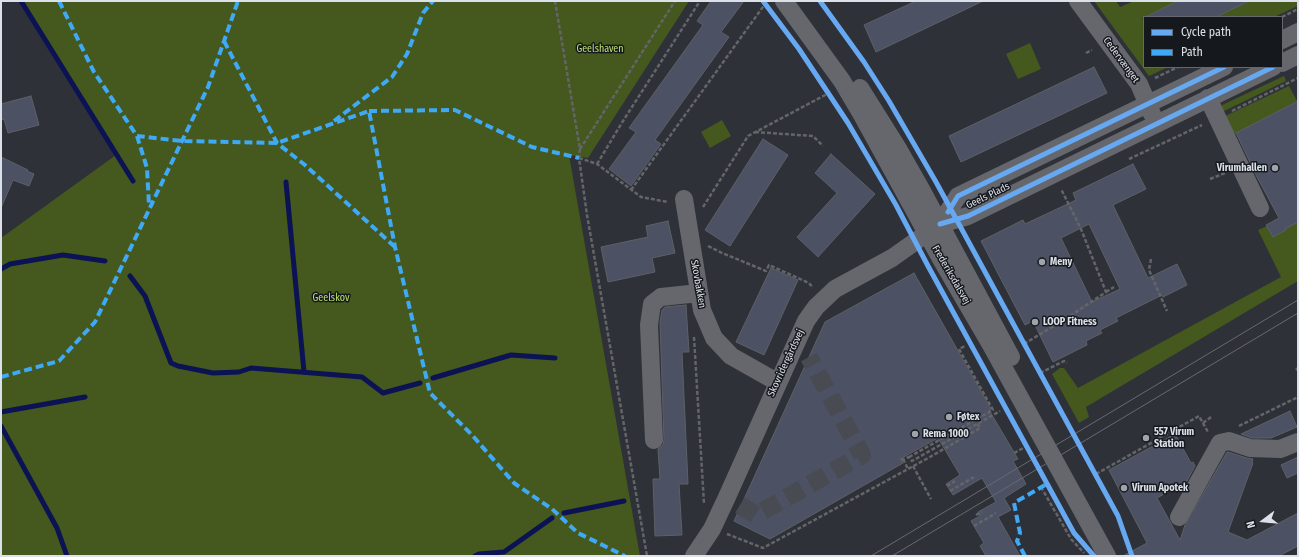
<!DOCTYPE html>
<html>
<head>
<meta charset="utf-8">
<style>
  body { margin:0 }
  #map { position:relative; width:1299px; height:557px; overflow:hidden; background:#2f3138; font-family:"Fira Sans Condensed",sans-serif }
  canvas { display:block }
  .frame { position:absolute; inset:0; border:2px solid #dce0e8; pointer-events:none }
  .legend { position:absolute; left:1143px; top:16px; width:140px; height:52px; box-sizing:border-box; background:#15181d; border:1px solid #65686e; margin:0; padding:5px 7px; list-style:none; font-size:12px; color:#dce0e8 }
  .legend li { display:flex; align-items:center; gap:8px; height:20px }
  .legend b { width:20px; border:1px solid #65686e }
  .north { position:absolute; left:1243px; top:501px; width:40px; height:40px; -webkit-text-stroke:3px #15181d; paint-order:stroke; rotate:254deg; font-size:11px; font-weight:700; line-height:16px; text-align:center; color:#dce0e8 }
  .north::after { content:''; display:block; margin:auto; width:14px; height:18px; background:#dce0e8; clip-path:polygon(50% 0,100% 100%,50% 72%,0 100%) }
</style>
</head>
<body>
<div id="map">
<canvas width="1299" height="557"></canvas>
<div class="frame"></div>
<ul class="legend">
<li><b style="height:5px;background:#66a8f1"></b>Cycle path</li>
<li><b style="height:5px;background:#3fa9f5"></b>Path</li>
</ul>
<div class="north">N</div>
</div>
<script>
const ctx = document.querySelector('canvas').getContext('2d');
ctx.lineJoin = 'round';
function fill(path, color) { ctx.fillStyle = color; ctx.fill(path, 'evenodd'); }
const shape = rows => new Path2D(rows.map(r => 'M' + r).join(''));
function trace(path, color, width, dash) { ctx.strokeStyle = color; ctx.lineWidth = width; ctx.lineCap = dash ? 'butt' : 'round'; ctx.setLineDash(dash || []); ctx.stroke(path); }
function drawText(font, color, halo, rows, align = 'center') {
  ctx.font = font + ' "Fira Sans Condensed",sans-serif'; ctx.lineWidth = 3; ctx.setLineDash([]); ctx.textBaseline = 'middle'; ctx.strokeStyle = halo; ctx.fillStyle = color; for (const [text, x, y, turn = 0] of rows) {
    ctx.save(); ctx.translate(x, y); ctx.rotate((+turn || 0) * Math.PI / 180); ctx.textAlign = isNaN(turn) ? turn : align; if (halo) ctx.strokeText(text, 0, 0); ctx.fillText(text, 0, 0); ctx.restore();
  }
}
fill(shape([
  [23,1,689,1,588,158,569,155,640,556,1,556,1,238,116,155],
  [1094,1,1116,1,1120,7,1134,1,1178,1,1142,18,1144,22,1144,67,1168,67,1149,76],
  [1249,1,1298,1,1298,6,1274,17,1216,17],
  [1030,43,1041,69,1018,79,1006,54],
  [1284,76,1286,81,1220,113,1222,105],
  [1289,86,1297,101,1235,134,1221,118],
  [722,120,731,136,710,148,701,132],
  [1279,218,1298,222,1298,281,1086,407,1089,417,1079,423,1052,374,1060,368,1064,368,1078,388,1281,277,1258,230,1267,226,1273,237,1286,230]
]), '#45581d');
trace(shape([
  [21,1,133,181],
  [286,182,304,372],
  [1,269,10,264,63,255,105,261],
  [130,276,145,296,171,363,178,366,213,373,239,372,251,368,362,377,383,393,420,383],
  [433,378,511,355,555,358],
  [1,412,85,397],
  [1,426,57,528,67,556],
  [564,513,624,501],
  [475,556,479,554,504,552,552,518]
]), '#0b1354', 5);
const building = shape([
  [711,1,744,1,721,32,729,37,655,140,661,144,631,186,609,169,636,132,629,128,703,25,697,21,711,1],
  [916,1,983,1,876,52,864,25,916,1],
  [1178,1,1249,1,1216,17,1145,17,1178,1],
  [1094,67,1107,93,961,162,949,136,1094,67],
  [31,96,39,125,8,133,4,119,1,120,1,104,31,96],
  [1298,101,1298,222,1285,229,1286,230,1273,237,1266,225,1279,218,1257,177,1236,133,1298,101],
  [763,139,788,155,730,246,705,230,763,139],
  [831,154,875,194,818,257,797,237,837,193,815,173,831,154],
  [1,157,28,170,27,171,34,174,29,186,13,180,1,208,1,157],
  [1133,164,1146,189,1113,205,1148,278,1177,264,1187,285,1163,297,1162,295,1116,318,1118,321,1100,330,1102,333,1086,341,1087,345,1053,362,1033,321,1025,325,981,241,1023,220,1025,224,1076,200,1073,193,1133,164],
  [1089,224,1120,289,1092,302,1061,238,1089,224],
  [668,221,675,253,652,258,655,272,608,282,601,247,648,237,646,226,668,221],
  [771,268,798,280,764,355,736,342,771,268],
  [914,273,991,409,989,410,1018,459,1013,461,1026,484,1004,498,1011,510,998,517,1020,556,986,556,980,546,984,543,971,521,980,516,978,512,996,502,982,478,953,495,946,484,960,475,938,438,900,459,903,463,770,539,734,521,825,322,914,273],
  [686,305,689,352,682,352,688,484,679,484,682,535,655,536,653,479,660,479,658,449,663,445,664,440,660,322,662,310,665,307,686,305],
  [1290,411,1297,427,1271,438,1252,438,1241,434,1290,411],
  [1175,434,1191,463,1193,462,1195,466,1187,481,1157,498,1180,540,1185,525,1227,452,1228,452,1247,458,1253,459,1252,462,1253,463,1228,532,1247,540,1298,513,1298,546,1279,556,1123,556,1147,543,1109,470,1175,434],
  [1298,457,1298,473,1287,478,1281,465,1298,457]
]);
fill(building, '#4c5264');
trace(building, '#5e6066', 1);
trace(shape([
  [740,505,756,515,862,455,809,357]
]), '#494b52', 18, [18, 9]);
trace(shape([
  [555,1,580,149,579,158,587,215,647,556],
  [1282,17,1298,9],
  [1086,53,1092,50],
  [1155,78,1178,67],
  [1232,111,1298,78],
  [755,132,813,136,823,146],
  [580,149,675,1],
  [579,158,597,164,641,197,668,202],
  [1129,159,1202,125],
  [597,164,623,121,700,1],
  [1210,179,1225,173],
  [631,190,765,4],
  [703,207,748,136,829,93],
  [708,246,722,253,766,271,769,265,809,283,813,288],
  [1151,259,1149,270,1167,311],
  [1106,292,1114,287],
  [694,337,704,504],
  [1024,344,1070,316,1106,292,1081,229,1061,189],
  [1296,370,1298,368],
  [1040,373,1064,361,1067,363],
  [1203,423,1211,417],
  [1239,426,1298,397],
  [1014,453,1027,446],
  [909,457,993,410,959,349,965,346],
  [903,459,908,469],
  [901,460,909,457,912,461,1000,411],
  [913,466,931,499],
  [1096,474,1199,416,1208,432],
  [947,486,955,481],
  [1041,487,1071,539,1084,553],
  [950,491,974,477],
  [976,515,982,512],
  [974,526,996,513],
  [727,534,763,548,930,457,980,428,978,424]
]), '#636569', 2.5, [4, 2]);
trace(shape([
  [784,1,842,81,862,115,941,259,991,345,1107,556],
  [1078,1,1139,84,1152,114],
  [1282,40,1298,32],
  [1282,63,1298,55],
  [860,88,897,147,922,191,1011,357],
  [1208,98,1260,208],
  [684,199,702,310,714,338,731,356,777,382],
  [940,224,958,196,1224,67],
  [654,440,649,325,652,304,661,297,699,293],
  [1179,517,1220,443,1229,441,1250,448,1280,449,1298,442],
  [694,556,712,529,727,497,806,321,816,307,835,289,892,258,940,224,968,216,1273,67]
]), '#65676d', 18);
trace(shape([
  [871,556,1298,300],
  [892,556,1298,313]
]), '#686a6f', 1);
trace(shape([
  [59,1,94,72,137,136,182,141,277,143,369,111,395,247,430,393,472,435,514,483,552,509,578,533,625,556],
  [224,41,277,143,305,165,395,247],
  [369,111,455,110,532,147,579,158],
  [334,121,392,77,407,54,423,13,433,1],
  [137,136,147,168,149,206],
  [1,377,59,361,95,322,208,87,238,1],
  [1025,556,1017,541,1020,533,1014,503,1047,484]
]), '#3fa9f5', 4, [8, 4]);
trace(shape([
  [763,1,799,49,848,123,896,205,928,266,1074,533,1094,556],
  [820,1,864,62,889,101,936,182,1118,516,1132,556],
  [948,212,958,196,1224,67],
  [940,224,968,216,1273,67]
]), '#66a8f1', 5);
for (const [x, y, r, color] of [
  [1275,168,4,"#9fa3aa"],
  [1042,262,4,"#9fa3aa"],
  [1035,322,4,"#9fa3aa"],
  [949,417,4,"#9fa3aa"],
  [915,434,4,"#9fa3aa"],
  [1146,438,4,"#9fa3aa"],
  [1124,488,4,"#9fa3aa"]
]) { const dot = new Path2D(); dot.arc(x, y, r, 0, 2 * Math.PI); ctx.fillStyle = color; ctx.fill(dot); trace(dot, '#15181d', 1.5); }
drawText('10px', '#bce56c', '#15181d', [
  ["Geelshaven",600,49],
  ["Geelskov",331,298]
]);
drawText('10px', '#dce0e8', '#15181d', [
  ["Cedervænget",1121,60,54],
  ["Geels Plads",988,196,-26],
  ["Frederiksdalsvej",951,275,60],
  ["Skovbakken",698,284,80],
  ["Skovridergårdsvej",786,363,-65]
]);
drawText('bold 10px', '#dce0e8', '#15181d', [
  ["Virumhallen",1267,168,"right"],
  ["Meny",1050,262],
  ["LOOP Fitness",1043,322],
  ["Føtex",957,417],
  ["557 Virum",1154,432],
  ["Station",1154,444],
  ["Rema 1000",923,434],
  ["Virum Apotek",1132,488]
], 'left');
</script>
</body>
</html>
